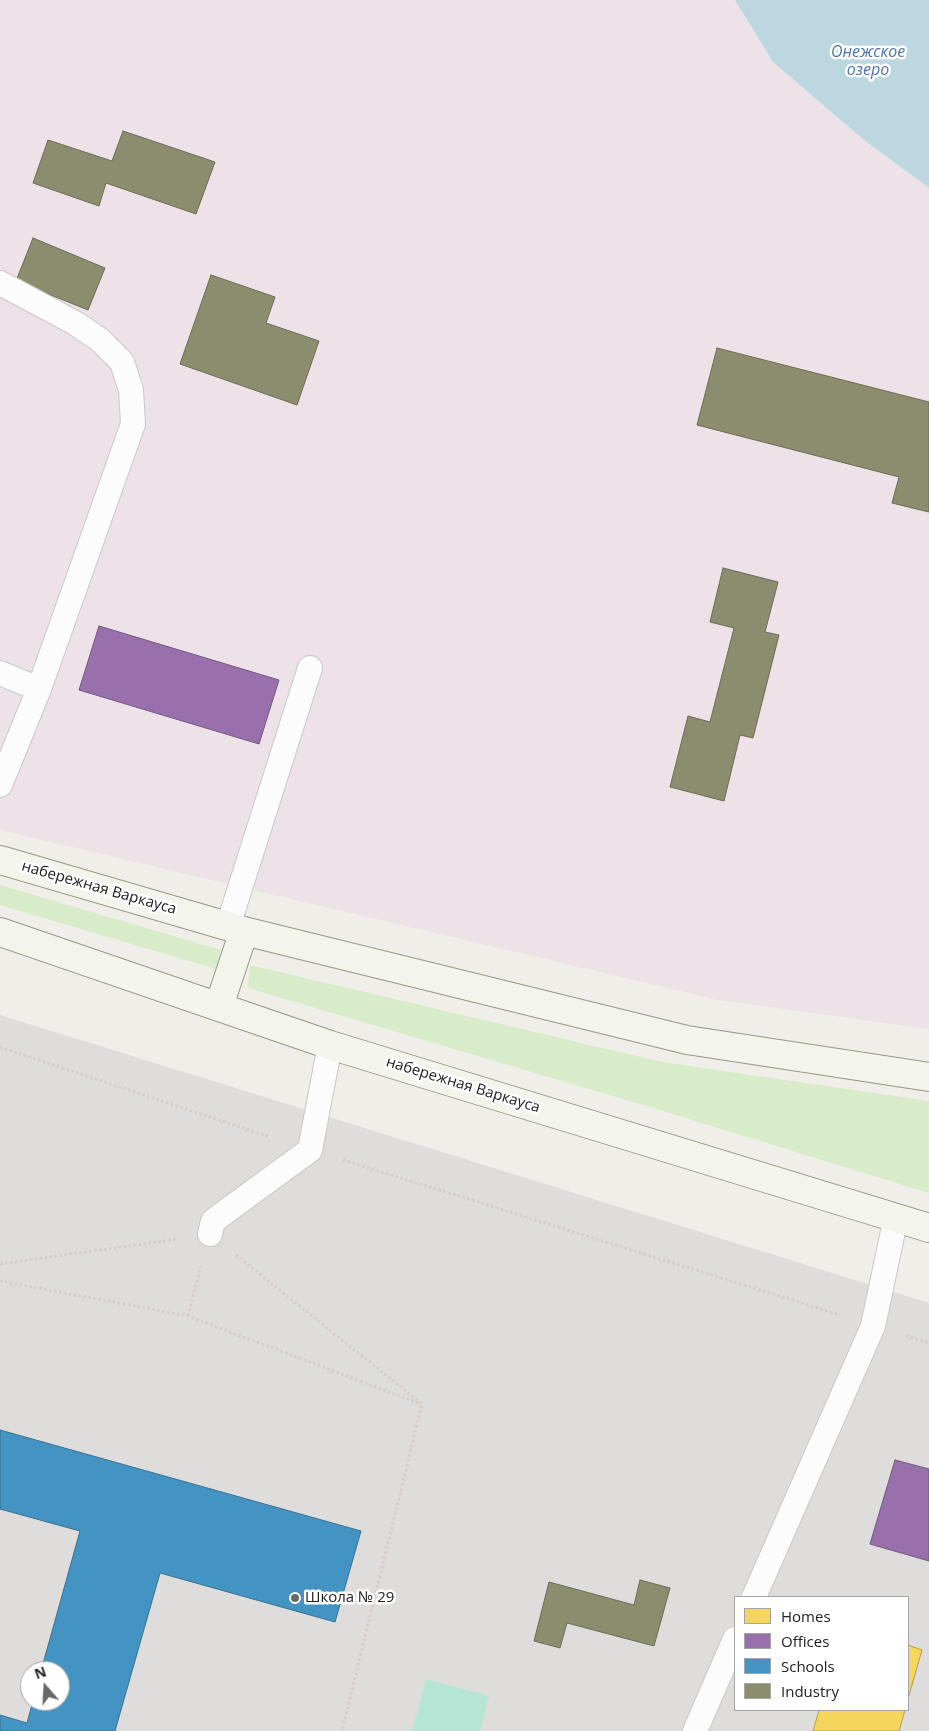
<!DOCTYPE html>
<html>
<head>
<meta charset="utf-8">
<style>
  body { margin:0 }
  #map { position:relative; width:929px; height:1731px; overflow:hidden; background:#efeee9; font-family:"Open Sans",sans-serif }
  canvas { display:block }
  .legend { position:absolute; left:734px; top:1596px; width:175px; height:115px; box-sizing:border-box; background:#fff; border:1px solid #a6a6a6; margin:0; padding:6px 9px; list-style:none; font-size:15px; color:#212121 }
  .legend li { display:flex; align-items:center; gap:10px; height:25px }
  .legend b { width:25px; border:1px solid #a6a6a6 }
  .north { position:absolute; left:20px; top:1661px; width:50px; height:50px; box-sizing:border-box; background:#fff; border:1px solid #a6a6a6; border-radius:50%; rotate:341deg; font-size:14px; font-weight:700; line-height:20px; text-align:center; color:#212121 }
  .north::after { content:''; display:block; margin:auto; width:18px; height:22px; background:#696967; clip-path:polygon(50% 0,100% 100%,50% 72%,0 100%) }
</style>
</head>
<body>
<div id="map">
<canvas width="929" height="1731"></canvas>
<ul class="legend">
<li><b style="height:14px;background:#f6d55c"></b>Homes</li>
<li><b style="height:14px;background:#9970ab"></b>Offices</li>
<li><b style="height:14px;background:#4393c3"></b>Schools</li>
<li><b style="height:14px;background:#8c8c6e"></b>Industry</li>
</ul>
<div class="north">N</div>
</div>
<script>
const ctx = document.querySelector('canvas').getContext('2d');
ctx.lineJoin = 'round';
function fill(path, color) { ctx.fillStyle = color; ctx.fill(path, 'evenodd'); }
const shape = rows => new Path2D(rows.map(r => 'M' + r).join(''));
function trace(path, color, width, dash) { ctx.strokeStyle = color; ctx.lineWidth = width; ctx.lineCap = dash ? 'butt' : 'round'; ctx.setLineDash(dash || []); ctx.stroke(path); }
function drawText(font, color, halo, rows, align = 'center') {
  ctx.font = font + ' "Open Sans",sans-serif'; ctx.lineWidth = 5; ctx.setLineDash([]); ctx.textBaseline = 'middle'; ctx.strokeStyle = halo; ctx.fillStyle = color; for (const [text, x, y, turn = 0] of rows) {
    ctx.save(); ctx.translate(x, y); ctx.rotate((+turn || 0) * Math.PI / 180); ctx.textAlign = isNaN(turn) ? turn : align; if (halo) ctx.strokeText(text, 0, 0); ctx.fillText(text, 0, 0); ctx.restore();
  }
}
fill(shape([
  [0,1015,929,1303,929,1731,0,1731],
  [735,1597,908,1597,908,1710,735,1710],
  [30,1671,60,1671,60,1701,30,1701]
]), '#dedddb');
fill(shape([
  [0,0,735,0,773,62,864,140,929,188,929,1029,719,1000,0,830]
]), '#ece2e7');
fill(shape([
  [0,885,221,950,216,969,0,905],
  [250,965,662,1062,929,1101,929,1193,650,1107,248,988]
]), '#d8ecc9');
fill(shape([
  [426,1679,489,1696,480,1731,412,1731]
]), '#b5e6d5');
fill(shape([
  [735,0,929,0,929,188,864,140,773,62]
]), '#bdd7e1');
const homes = shape([
  [908,1645,922,1650,908,1699,908,1645],
  [819,1710,905,1710,899,1731,813,1731,819,1710]
]);
fill(homes, '#f6d55c');
trace(homes, '#b69f4a', 1);
const offices = shape([
  [99,626,279,680,259,744,79,690,99,626],
  [895,1460,929,1469,929,1561,870,1544,895,1460]
]);
fill(offices, '#9970ab');
trace(offices, '#755882', 1);
const schools = shape([
  [0,1430,361,1531,335,1622,160,1573,115,1731,0,1731,0,1715,27,1723,33,1701,60,1701,60,1671,41,1671,80,1531,0,1509,0,1430]
]);
fill(schools, '#4393c3');
trace(schools, '#397192', 1);
const industry = shape([
  [123,131,215,162,196,214,106,183,99,206,33,183,48,140,112,161,123,131],
  [33,238,105,268,88,310,16,281,33,238],
  [211,275,275,297,266,323,319,341,297,405,180,364,211,275],
  [717,348,929,402,929,512,892,503,899,477,697,425,717,348],
  [723,568,778,582,765,632,779,635,753,738,740,735,724,801,670,787,688,716,710,722,734,628,710,622,723,568],
  [640,1580,670,1588,654,1646,567,1623,560,1648,534,1641,549,1582,634,1605,640,1580]
]);
fill(industry, '#8c8c6e');
trace(industry, '#6c6c57', 1);
const service = shape([
  [0,283,75,323,100,340,122,362,131,390,133,424,39,689],
  [0,673,39,689,0,785],
  [228,926,310,668],
  [210,1234,213,1221,310,1150,330,1045],
  [754,1597,873,1326,896,1217],
  [695,1731,735,1639]
]);
const secondary = shape([
  [0,860,244,931,687,1040,929,1077],
  [0,932,330,1045,929,1228],
  [219,1006,244,931]
]);
trace(service, '#c8c8c5', 26);
trace(secondary, '#959a80', 30);
trace(shape([
  [0,1047,270,1137],
  [343,1160,840,1315],
  [236,1255,422,1404,342,1731],
  [0,1264,178,1239],
  [0,1281,188,1316,418,1403],
  [188,1316,201,1266],
  [906,1336,929,1343]
]), '#d8ccc8', 3, [2.5, 2.5]);
trace(service, '#fdfcfc', 24);
trace(secondary, '#f3f4ec', 28);
for (const [x, y, r, color] of [
  [295,1598,5,"#696967"]
]) { const dot = new Path2D(); dot.arc(x, y, r, 0, 2 * Math.PI); ctx.fillStyle = color; ctx.fill(dot); trace(dot, '#fff', 2); }
drawText('15px', '#212121', '#fff', [
  ["набережная Варкауса",99,888,16],
  ["набережная Варкауса",463,1085,17]
]);
drawText('15px', '#212121', '#fff', [
  ["Школа № 29",305,1598]
], 'left');
drawText('italic 16px', '#4c75b2', '#fff', [
  ["Онежское",868,52],
  ["озеро",868,70]
]);
</script>
</body>
</html>
